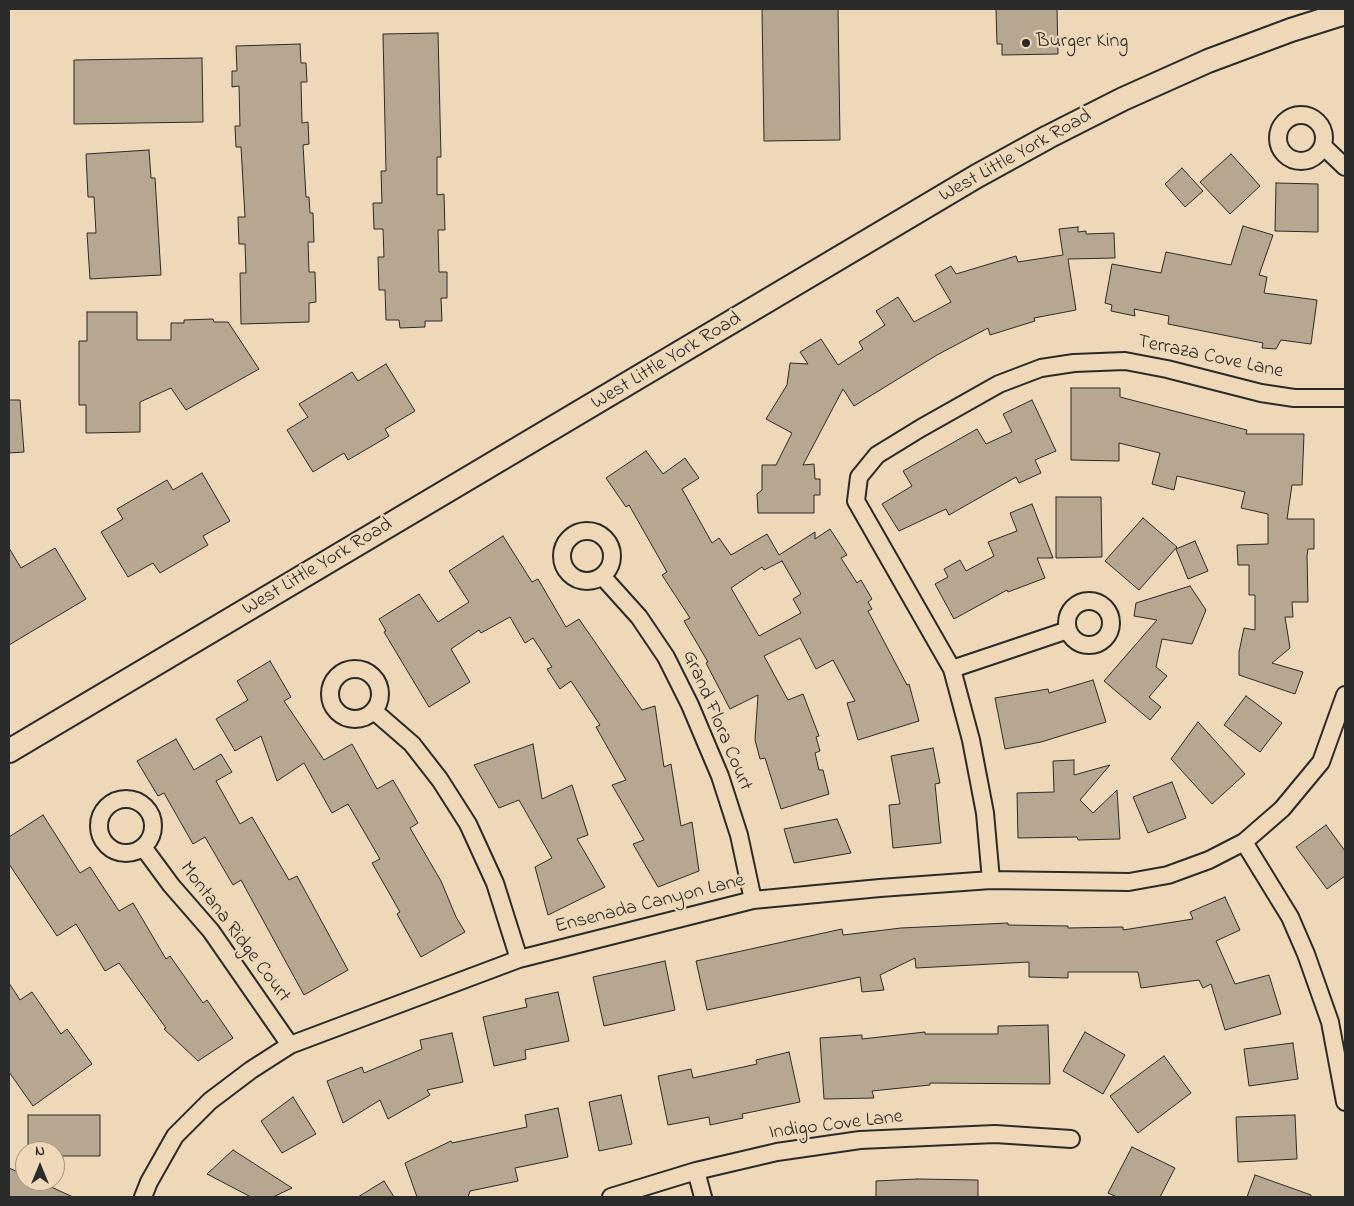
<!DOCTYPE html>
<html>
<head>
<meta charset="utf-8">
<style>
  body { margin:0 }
  #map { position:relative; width:1354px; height:1206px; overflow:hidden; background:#eed8b7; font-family:"Indie Flower",sans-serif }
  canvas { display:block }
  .frame { position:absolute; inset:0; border:10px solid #2b2b2b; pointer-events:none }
  .north { position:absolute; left:15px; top:1141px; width:50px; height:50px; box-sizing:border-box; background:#eed8b7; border:1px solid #a0937f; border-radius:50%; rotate:0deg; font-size:14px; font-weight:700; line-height:20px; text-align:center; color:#2b2b2b }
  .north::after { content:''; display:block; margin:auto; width:18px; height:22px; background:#2b2b2b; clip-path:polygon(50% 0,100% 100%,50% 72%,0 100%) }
</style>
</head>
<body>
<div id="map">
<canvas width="1354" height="1206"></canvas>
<div class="frame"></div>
<div class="north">N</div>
</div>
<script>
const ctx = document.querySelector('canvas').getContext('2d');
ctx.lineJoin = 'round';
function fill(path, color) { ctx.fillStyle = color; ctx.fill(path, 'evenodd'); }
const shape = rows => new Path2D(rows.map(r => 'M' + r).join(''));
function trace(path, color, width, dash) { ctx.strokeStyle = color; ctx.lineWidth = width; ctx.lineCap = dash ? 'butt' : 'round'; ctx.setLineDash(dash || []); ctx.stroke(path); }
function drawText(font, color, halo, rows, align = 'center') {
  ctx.font = font + ' "Indie Flower",sans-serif'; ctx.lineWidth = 4.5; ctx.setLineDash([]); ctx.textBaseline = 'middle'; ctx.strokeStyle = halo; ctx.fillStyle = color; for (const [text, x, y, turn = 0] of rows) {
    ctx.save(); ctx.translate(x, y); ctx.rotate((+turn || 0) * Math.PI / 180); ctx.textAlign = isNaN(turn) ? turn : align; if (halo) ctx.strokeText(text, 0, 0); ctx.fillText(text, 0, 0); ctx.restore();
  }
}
const building = shape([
  [762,9,838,9,840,140,764,141,762,9],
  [996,9,1057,9,1058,54,1002,55,1002,44,997,44,996,9],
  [438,33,441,157,437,157,437,195,444,194,445,230,438,230,439,272,447,272,447,298,441,298,442,321,425,321,425,327,400,328,399,320,386,320,385,290,379,290,378,257,384,257,383,229,374,229,373,203,382,203,381,171,386,171,383,34,438,33],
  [300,44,301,63,306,63,307,82,301,82,302,123,308,122,309,144,303,145,306,197,309,197,310,213,313,213,314,242,308,242,309,272,315,272,316,302,309,303,309,322,241,324,240,273,246,273,245,244,239,244,238,217,245,217,241,147,236,147,235,126,240,126,239,86,232,87,232,71,237,71,236,46,300,44],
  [202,58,203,122,74,124,74,60,202,58],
  [149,150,151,178,155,178,161,275,90,279,87,233,96,233,94,197,88,197,86,154,149,150],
  [1231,154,1260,186,1230,214,1200,182,1231,154],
  [1182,168,1203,191,1185,207,1165,184,1182,168],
  [1276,183,1318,184,1318,232,1275,231,1276,183],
  [1243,226,1273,235,1259,275,1267,277,1264,293,1317,300,1311,344,1281,340,1276,349,1262,348,1263,343,1168,324,1169,316,1134,309,1135,316,1111,311,1112,305,1105,303,1112,264,1161,273,1166,252,1231,265,1243,226],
  [1078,227,1078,232,1086,231,1086,234,1114,233,1115,258,1068,259,1076,310,1034,318,1035,321,990,335,988,328,937,355,854,406,843,389,803,465,814,464,815,479,820,479,820,495,814,495,814,513,758,513,757,494,762,490,762,465,776,465,792,433,766,419,787,385,790,363,808,364,800,352,821,339,838,365,863,349,859,342,885,325,876,311,898,297,914,322,951,302,935,275,951,266,956,274,1016,256,1018,262,1063,255,1059,229,1078,227],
  [87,312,137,312,137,340,171,340,171,323,184,323,184,320,213,319,214,322,228,322,259,369,186,410,171,388,140,402,140,432,86,433,86,405,79,405,79,341,87,341,87,312],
  [386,364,415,411,385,429,389,436,348,460,344,453,313,472,287,430,308,417,299,404,352,372,358,381,386,364],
  [1071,388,1120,388,1120,397,1247,430,1246,434,1304,434,1302,485,1292,485,1287,519,1314,519,1314,549,1308,549,1307,556,1308,602,1292,602,1293,617,1285,617,1290,648,1272,663,1303,672,1295,694,1239,675,1239,652,1244,628,1255,630,1255,595,1249,595,1249,565,1238,565,1237,545,1268,544,1268,514,1241,508,1245,492,1177,476,1174,490,1152,484,1160,453,1119,443,1119,461,1071,460,1071,388],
  [9,400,20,400,24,452,9,453,9,400],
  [1032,400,1056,451,1035,460,1041,473,1019,483,1016,477,949,515,946,509,899,531,882,504,912,486,903,471,977,429,986,444,1012,432,1003,414,1032,400],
  [646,451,663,474,685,458,699,478,682,489,712,543,719,538,731,555,767,534,779,555,815,532,815,539,830,529,847,555,841,558,857,583,861,580,872,599,868,602,872,609,868,611,907,685,909,684,919,721,858,740,847,703,855,701,833,660,816,669,800,638,764,656,788,700,803,694,819,736,816,737,820,751,815,753,819,770,823,770,829,794,781,809,765,758,760,759,755,740,758,695,730,709,706,663,708,662,684,621,690,618,662,575,667,572,629,505,626,507,606,478,646,451],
  [782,561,801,594,793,599,801,613,759,636,731,588,762,567,764,570,782,561],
  [202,473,230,521,203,536,208,545,160,573,153,563,128,577,101,532,123,519,117,509,167,480,173,490,202,473],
  [1056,497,1101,497,1102,557,1056,558,1056,497],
  [1032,504,1053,558,1037,558,1045,578,1008,592,1007,590,954,619,935,584,948,577,944,569,960,560,966,571,994,556,988,542,1017,531,1010,513,1032,504],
  [1143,518,1177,547,1139,590,1105,561,1143,518],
  [503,536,532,582,538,579,566,627,579,619,642,710,655,706,664,767,671,764,681,826,692,822,699,871,658,887,633,844,644,840,612,785,626,780,596,727,600,725,571,681,560,689,547,669,552,667,533,638,525,643,510,617,481,633,479,630,451,649,470,682,429,707,384,632,386,631,379,619,419,594,438,622,469,602,449,571,503,536],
  [1195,541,1208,571,1188,579,1176,549,1195,541],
  [9,548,21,568,55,548,86,599,9,645,9,548],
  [1190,586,1206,610,1192,644,1162,639,1156,667,1167,676,1149,697,1161,707,1150,720,1104,681,1157,620,1134,616,1136,603,1190,586],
  [270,661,291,697,284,701,324,760,352,744,377,789,393,780,418,823,410,828,441,881,456,917,465,932,421,957,397,914,400,912,372,863,380,859,348,804,332,813,304,763,277,781,261,736,235,751,216,719,248,700,237,681,270,661],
  [1093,680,1106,722,1041,742,1005,749,995,698,1048,689,1049,693,1093,680],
  [1246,696,1282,723,1260,752,1224,725,1246,696],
  [1198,722,1245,774,1212,804,1171,759,1198,722],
  [176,739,194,770,221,754,232,772,216,781,240,824,252,817,289,880,297,876,348,970,304,995,241,880,233,885,205,837,193,844,164,793,158,796,137,761,176,739],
  [533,744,542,799,572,785,588,835,577,839,605,887,548,915,535,867,552,858,519,800,499,808,474,765,533,744],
  [933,748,940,783,935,784,941,843,893,848,889,805,900,804,891,756,933,748],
  [1074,760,1074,775,1110,765,1080,800,1093,813,1117,790,1120,839,1078,840,1077,837,1018,838,1017,793,1054,792,1053,761,1074,760],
  [1172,782,1186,818,1148,833,1133,797,1172,782],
  [43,815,80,873,90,867,119,911,133,903,166,959,170,956,203,1003,207,1000,233,1038,198,1061,164,1029,166,1028,119,963,105,971,76,924,57,936,9,864,9,837,43,815],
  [837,819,851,853,794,863,784,829,837,819],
  [1326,825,1345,851,1345,876,1327,889,1296,847,1326,825],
  [1225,897,1240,930,1216,941,1235,984,1269,975,1281,1014,1225,1030,1211,984,1203,988,1199,980,1141,988,1138,972,1068,972,1068,978,1029,977,1029,962,916,968,915,958,880,975,884,990,862,992,860,977,707,1010,696,961,842,929,843,935,901,928,1008,923,1008,925,1068,926,1068,928,1123,927,1123,930,1193,919,1190,912,1225,897],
  [665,961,675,1010,604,1026,593,977,665,961],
  [9,983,20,1000,32,992,61,1034,67,1029,92,1064,33,1106,9,1072,9,983],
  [558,992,569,1041,525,1050,526,1059,494,1066,483,1017,527,1007,525,999,558,992],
  [1048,1025,1050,1084,930,1083,930,1085,872,1091,874,1098,824,1099,820,1038,862,1035,862,1039,925,1032,925,1034,998,1034,998,1026,1048,1025],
  [1085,1032,1125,1055,1103,1094,1063,1071,1085,1032],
  [452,1033,463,1082,427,1090,430,1095,388,1119,380,1100,343,1123,327,1081,362,1067,364,1073,422,1049,420,1040,452,1033],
  [1293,1043,1298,1079,1249,1086,1244,1049,1293,1043],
  [789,1052,800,1102,742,1114,743,1118,710,1125,709,1117,668,1125,658,1076,691,1069,693,1078,757,1064,756,1060,789,1052],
  [1164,1056,1191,1093,1138,1133,1110,1096,1164,1056],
  [621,1095,632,1144,599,1151,589,1102,621,1095],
  [293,1097,316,1134,282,1153,261,1121,293,1097],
  [558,1108,568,1157,515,1168,518,1181,470,1191,468,1197,417,1197,405,1163,451,1141,452,1143,527,1127,525,1115,558,1108],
  [28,1115,100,1115,100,1156,55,1156,55,1151,28,1151,28,1115],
  [1295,1115,1297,1159,1238,1162,1236,1117,1295,1115],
  [1132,1147,1175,1168,1160,1197,1117,1197,1108,1193,1132,1147],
  [233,1150,292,1188,273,1197,251,1197,207,1174,233,1150],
  [9,1168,25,1175,25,1181,38,1181,73,1197,9,1197,9,1168],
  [1255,1175,1311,1195,1311,1197,1247,1197,1255,1175],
  [917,1179,978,1180,978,1197,876,1197,876,1181,917,1179],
  [384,1181,394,1197,358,1197,384,1181]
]);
fill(building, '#b8a790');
trace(building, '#2b2b2b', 1);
const street = shape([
  '1278 138a23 23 0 1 1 46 0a23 23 0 1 1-46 0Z',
  [1323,146,1345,167],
  '562 556a25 25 0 1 1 50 0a25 25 0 1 1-50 0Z',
  [602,576,639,617,666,657,690,705,720,776,739,835,753,900],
  '1067 623a22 22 0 1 1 44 0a22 22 0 1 1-44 0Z',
  '330 694a25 25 0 1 1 50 0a25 25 0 1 1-50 0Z',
  [952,669,1068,630],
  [374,711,412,744,440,780,468,824,495,883,519,959],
  '99 826a27 27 0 1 1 54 0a27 27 0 1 1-54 0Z',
  [1244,842,1290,917,1306,954,1330,1022,1345,1102],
  [143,847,171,885,211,931,290,1045],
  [991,880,985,813,971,740,952,669,856,501,859,477,877,455,921,428,999,384,1041,368,1074,363,1125,361,1167,369,1261,393,1294,398,1345,398],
  [696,1171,703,1197],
  [143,1197,149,1182,175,1136,210,1101,251,1070,290,1045,519,959,753,900,880,888,991,880,1129,882,1168,875,1209,860,1244,842,1282,809,1321,762,1345,695],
  [611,1197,696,1171,777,1152,860,1140,995,1134,1071,1139]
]);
const secondary = shape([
  [9,751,977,176,1048,137,1123,99,1208,61,1291,30,1345,13]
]);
trace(street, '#2b2b2b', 20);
trace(secondary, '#2b2b2b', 26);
trace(street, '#eed8b7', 16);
trace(secondary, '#eed8b7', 22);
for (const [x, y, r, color] of [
  [1026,43,5,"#2b2b2b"]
]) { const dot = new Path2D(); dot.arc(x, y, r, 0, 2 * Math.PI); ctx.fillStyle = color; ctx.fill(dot); trace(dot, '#eed8b7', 2); }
drawText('20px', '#2b2b2b', '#eed8b7', [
  ["Burger King",1036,43]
], 'left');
drawText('20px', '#2b2b2b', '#eed8b7', [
  ["West Little York Road",1016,157,-29],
  ["Terraza Cove Lane",1210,358,12],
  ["West Little York Road",667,362,-31],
  ["West Little York Road",318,568,-31],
  ["Grand Flora Court",716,721,67],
  ["Ensenada Canyon Lane",650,905,-14],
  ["Montana Ridge Court",234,933,53],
  ["Indigo Cove Lane",836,1126,-7]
]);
</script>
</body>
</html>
